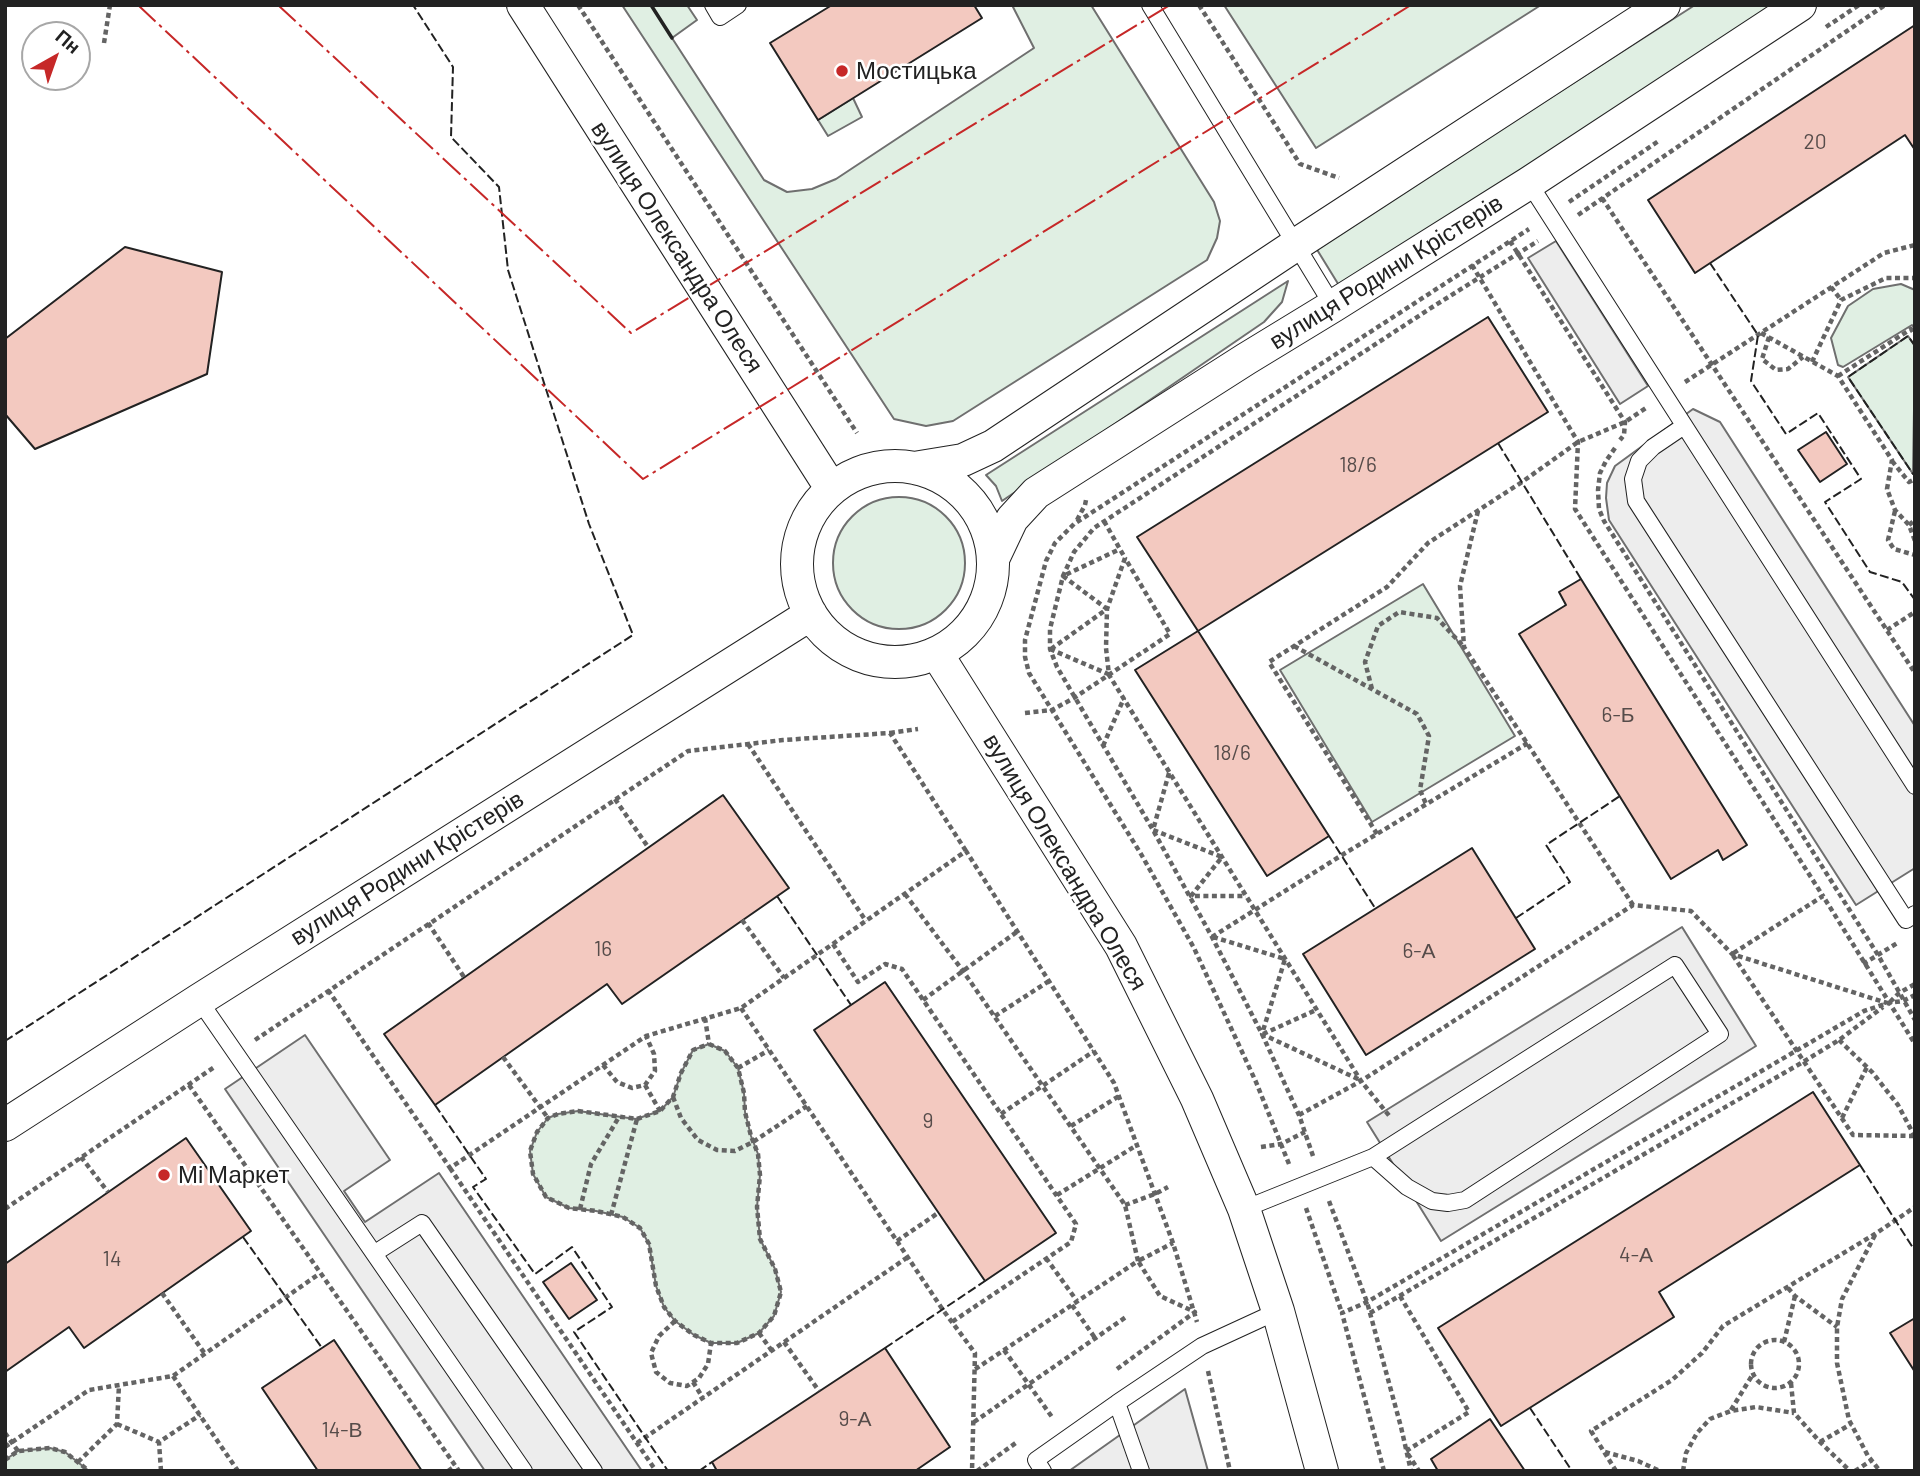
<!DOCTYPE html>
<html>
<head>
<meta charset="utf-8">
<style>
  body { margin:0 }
  #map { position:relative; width:1920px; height:1476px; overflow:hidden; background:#fff; font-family:Barlow,sans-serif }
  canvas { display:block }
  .frame { position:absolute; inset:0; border:7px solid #222; pointer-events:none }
  .north { position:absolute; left:21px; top:21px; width:70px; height:70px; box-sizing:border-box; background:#fff; border:2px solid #a7a7a7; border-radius:50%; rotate:40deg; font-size:19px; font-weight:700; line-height:28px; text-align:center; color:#222 }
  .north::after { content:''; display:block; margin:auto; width:24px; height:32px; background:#c62828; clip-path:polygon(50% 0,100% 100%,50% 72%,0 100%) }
</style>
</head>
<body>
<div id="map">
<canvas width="1920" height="1476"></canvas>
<div class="frame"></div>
<div class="north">Пн</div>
</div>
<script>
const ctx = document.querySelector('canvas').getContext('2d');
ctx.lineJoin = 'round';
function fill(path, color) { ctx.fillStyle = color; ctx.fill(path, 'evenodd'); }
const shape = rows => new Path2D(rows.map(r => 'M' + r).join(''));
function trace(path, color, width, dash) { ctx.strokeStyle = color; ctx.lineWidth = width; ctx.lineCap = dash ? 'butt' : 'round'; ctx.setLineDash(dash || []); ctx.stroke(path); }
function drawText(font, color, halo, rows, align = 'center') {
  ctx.font = font + ' Barlow,sans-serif'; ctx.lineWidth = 5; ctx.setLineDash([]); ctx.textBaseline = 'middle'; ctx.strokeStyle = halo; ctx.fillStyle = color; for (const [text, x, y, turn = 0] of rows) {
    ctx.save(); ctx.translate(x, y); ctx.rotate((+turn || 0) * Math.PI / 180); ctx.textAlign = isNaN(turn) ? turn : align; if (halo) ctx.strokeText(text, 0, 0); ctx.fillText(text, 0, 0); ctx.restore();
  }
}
const green = shape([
  [622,5,687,5,697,20,672,38,764,180,787,192,812,189,836,179,1034,48,1012,5,1091,5,1214,202,1220,221,1217,238,1207,260,953,421,926,426,894,419,622,5],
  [1224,5,1541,5,1316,148,1224,5],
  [1695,5,1775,5,1340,287,1316,248,1695,5],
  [853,98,862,117,828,136,818,120,853,98],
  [1288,281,1282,302,1264,322,1002,501,996,486,986,475,1288,281],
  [1901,284,1915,290,1915,329,1912,325,1843,367,1838,365,1831,338,1848,306,1873,289,1901,284],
  [1908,336,1915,346,1913,474,1848,377,1908,336],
  '833 563a66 66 0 1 1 132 0a66 66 0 1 1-132 0Z',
  [1423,584,1515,736,1372,822,1280,670,1423,584],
  [709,1044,725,1051,738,1068,744,1093,745,1112,751,1136,758,1154,760,1175,757,1207,760,1239,775,1269,781,1292,774,1316,759,1333,737,1343,711,1343,694,1335,675,1321,664,1307,656,1286,649,1244,640,1228,623,1217,596,1211,569,1208,546,1197,533,1174,530,1151,537,1132,548,1118,558,1114,578,1111,636,1119,660,1111,673,1097,681,1073,693,1050,709,1044],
  [50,1448,65,1452,89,1471,5,1471,5,1460,18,1451,50,1448]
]);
fill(green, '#e0efe3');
trace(green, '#6f6f6f', 2);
const parking = shape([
  [1556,241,1648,386,1620,404,1528,258,1556,241],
  [1693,409,1720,422,1915,726,1915,868,1856,905,1609,520,1606,498,1607,483,1615,466,1693,409],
  [1682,927,1756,1046,1441,1241,1367,1122,1682,927],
  [305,1035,390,1160,344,1191,365,1222,439,1173,642,1471,485,1471,225,1089,305,1035],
  [1185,1389,1208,1471,1069,1471,1185,1389]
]);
fill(parking, '#ededed');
trace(parking, '#6f6f6f', 2);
const building = shape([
  [832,5,974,5,982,18,818,120,770,43,832,5],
  [1915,25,1915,150,1905,135,1695,273,1648,200,1915,25],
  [125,247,222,272,207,374,35,449,5,414,5,339,125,247],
  [1488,317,1548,412,1198,631,1137,537,1488,317],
  [1826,432,1847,464,1820,482,1798,450,1826,432],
  [1581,579,1747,845,1723,860,1718,850,1671,879,1519,634,1566,605,1559,592,1581,579],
  [1198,631,1329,836,1267,876,1135,670,1198,631],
  [723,795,789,888,622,1004,607,984,435,1105,384,1034,723,795],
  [1472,848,1535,949,1366,1055,1303,954,1472,848],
  [885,982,1056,1233,985,1281,814,1030,885,982],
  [1813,1092,1860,1165,1659,1292,1674,1317,1501,1426,1438,1328,1813,1092],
  [186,1138,251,1231,84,1348,69,1327,5,1372,5,1264,186,1138],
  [571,1263,597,1300,569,1319,543,1282,571,1263],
  [1915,1318,1915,1372,1890,1333,1915,1318],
  [334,1340,422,1471,318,1471,262,1388,334,1340],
  [885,1348,950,1447,915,1471,717,1471,712,1462,885,1348],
  [1490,1419,1525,1471,1438,1471,1431,1459,1490,1419]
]);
fill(building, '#f3c9c0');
trace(building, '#222', 2);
const lane = shape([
  [713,5,720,17,738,5],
  [1150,5,1333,306],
  [1529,183,1915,786],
  [1684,426,1653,447,1639,461,1633,479,1636,501,1906,920,1915,914],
  [1675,965,1720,1034,1465,1200,1448,1203,1432,1201,1407,1187,1373,1157,1675,965],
  [199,1000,524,1471],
  [1244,1209,1373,1157],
  [375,1253,422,1223,594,1471],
  [1117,1403,1141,1471],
  [1043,1471,1036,1460,1117,1403,1202,1346,1278,1311]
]);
const street = shape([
  [523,5,831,488],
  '797 564a98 98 0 1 1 196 0a98 98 0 1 1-196 0Z',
  [914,468,963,460,993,446,1297,244,1664,5],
  [994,557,1012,519,1036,493,1246,359,1333,306,1529,183,1800,5],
  [937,654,1121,946,1197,1099,1244,1209,1278,1311,1322,1471],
  [5,1125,199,1000,811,614]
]);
trace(lane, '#222', 18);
trace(street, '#222', 34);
trace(shape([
  [578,5,857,433],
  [1199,5,1300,164,1339,178],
  [1826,27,1859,5],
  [104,43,110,5],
  [1602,198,1915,673],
  [1569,202,1660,140],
  [1578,215,1885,5],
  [1510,241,1625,422,1624,435,1620,440],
  [1472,265,1578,442,1575,509,1823,896],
  [1831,287,1841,300],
  [1761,333,1838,376,1892,460,1887,489,1895,510,1909,525,1915,541],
  [1769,337,1762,359,1776,370,1788,369,1803,357],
  [1812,362,1841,300,1886,278,1915,278],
  [1838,376,1911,329,1915,335],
  [1685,382,1884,253,1915,245],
  [1615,448,1606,461,1600,473,1598,490,1599,509,1604,521,1878,955,1915,1020],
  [1892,461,1909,482,1915,479],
  [1478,511,1460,586,1464,647,1633,905],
  [1895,511,1888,540,1894,549,1915,555],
  [1077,520,1085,505,1086,500],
  [1104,521,1125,558,1107,609,1106,648,1109,675,1361,1081,1391,1118],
  [1909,525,1915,520],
  [1887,630,1915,612],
  [1294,646,1417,714,1429,736,1420,790,1426,804],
  [1050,649,1108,674],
  [1051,649,1107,609,1063,576,1120,549],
  [1372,689,1365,662,1378,626,1399,612,1437,618,1464,647],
  [1025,713,1052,710,1074,698,1170,634,1125,558],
  [890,733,918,729],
  [748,744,866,921],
  [1103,746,1124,698],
  [1169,773,1153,830,1222,857,1191,896,1246,896],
  [615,799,648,847],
  [1377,834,1269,662,1387,587,1428,543,1522,482,1578,442,1625,422,1646,408],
  [905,894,963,971,1125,1205,1138,1261,974,1370],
  [742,920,784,978],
  [428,923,464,977],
  [1212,937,1342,855,1528,743],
  [1213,937,1285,959,1262,1034,1360,1080],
  [833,944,858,982,885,964,902,969,1076,1224,1071,1242,952,1322],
  [1863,964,1899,942],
  [328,990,450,1168,646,1036,741,1008,966,851,1114,1083,1173,1243,1197,1322],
  [923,1000,1018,931],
  [1890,1002,1899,993,1915,984],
  [741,1008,943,1310,975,1353,972,1471],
  [995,1016,1049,981],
  [705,1018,709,1044],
  [1263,1034,1316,1010],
  [255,1040,688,751,783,740,890,733,966,851],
  [1839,1040,1872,1072,1898,1105,1915,1137],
  [709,1044,725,1051,738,1068,744,1093,745,1112,751,1136,758,1154,760,1175,757,1207,760,1239,775,1269,781,1292,774,1316,759,1333,737,1343,711,1343,694,1335,675,1321,664,1307,656,1286,649,1244,640,1228,623,1217,596,1211,569,1208,546,1197,533,1174,530,1151,537,1132,548,1118,558,1114,578,1111,637,1119,660,1111,673,1097,681,1073,693,1050,709,1044],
  [503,1057,548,1118],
  [603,1065,617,1082,632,1088,645,1085,655,1071,654,1054,646,1036],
  [738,1068,769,1050],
  [189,1085,459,1471],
  [645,1085,660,1111],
  [673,1097,681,1118,698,1140,717,1150,735,1151,753,1142,807,1106],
  [1001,1114,1094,1051],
  [1299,1115,1361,1081,1633,905,1691,911,1732,954,1887,1003],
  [1842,1118,1867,1067],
  [1071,1126,1119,1096],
  [1914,1136,1853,1135,1732,954,1823,896,1915,1044],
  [1261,1147,1281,1144,1305,1132],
  [1313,1156,1299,1115,1262,1034,1212,937,1153,830,1057,667,1050,649,1050,629,1063,576,1074,552,1094,528,1434,306,1538,241],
  [81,1157,108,1192],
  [1289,1164,1256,1082,1194,948,1141,854,1029,673,1025,657,1025,640,1046,561,1055,543,1074,524,1529,229],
  [450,1168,656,1471],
  [1057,1195,1137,1145],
  [1329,1201,1367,1302,1401,1427,1411,1471],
  [1125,1205,1155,1194,1168,1187],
  [1306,1208,1342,1313],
  [5,1209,216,1066],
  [580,1209,591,1164,619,1117],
  [611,1215,637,1119],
  [1875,1235,1842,1299,1837,1327,1837,1363,1849,1420,1868,1456,1880,1471],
  [897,1241,938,1213],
  [1046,1258,1077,1301],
  [1788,1288,1795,1296,1837,1327],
  [162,1293,205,1354],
  [1400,1296,1469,1412,1406,1451,1419,1471],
  [1072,1305,1095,1338],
  [1370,1313,1803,1062,1839,1040,1883,1007],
  [675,1321,659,1336,651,1353,656,1372,670,1383,687,1386,699,1378,708,1364,711,1343],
  [759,1333,772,1351],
  '1751 1364a24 24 0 1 1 48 0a24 24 0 1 1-48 0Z',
  [784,1342,819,1391],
  [1784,1342,1795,1296],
  [1004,1350,1052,1417],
  [1117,1369,1195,1312,1160,1296,1138,1261,1173,1243],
  [1208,1371,1230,1471],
  [173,1376,238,1471],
  [693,1382,703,1398],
  [1791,1383,1794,1413,1820,1442,1850,1471],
  [1731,1410,1753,1374],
  [974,1422,1126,1317],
  [117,1424,159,1442],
  [5,1433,18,1451],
  [1820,1442,1851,1424],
  [637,1443,908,1257],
  [5,1447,89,1390,173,1376,319,1274],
  [1605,1452,1638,1461,1660,1471],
  [5,1460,18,1451,50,1448,65,1452,89,1471],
  [78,1462,117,1424,119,1385],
  [161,1471,159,1442,200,1415],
  [448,1471,455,1466],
  [977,1471,1017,1442],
  [1384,1471,1342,1313,1367,1302,1864,1011,1888,1003,1903,1001,1915,995],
  [1616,1471,1591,1431,1672,1380,1702,1353,1723,1326,1875,1234,1915,1207],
  [1683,1471,1686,1453,1697,1433,1710,1419,1731,1411,1756,1407,1794,1413],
  [1855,1471,1872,1460]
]), '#646464', 4.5, [5, 3.5]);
trace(lane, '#fff', 16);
trace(street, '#fff', 32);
trace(shape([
  [1710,263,1758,335,1751,381,1786,434,1818,413,1861,479,1825,502,1870,572,1902,582,1915,600],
  [1915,346,1908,336,1848,377,1913,474,1915,473],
  [1498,443,1581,579],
  [1329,836,1375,908],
  [777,896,851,1005],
  [1516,918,1570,882,1546,845,1620,796],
  [5,1041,633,635,589,524,508,270,499,187,451,137,453,67,413,5],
  [435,1105,486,1179,473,1187,535,1274,572,1247,612,1307,574,1332,668,1471],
  [1860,1165,1915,1251],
  [243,1237,322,1348],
  [885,1348,985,1281],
  [1530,1408,1572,1471],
  [699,1471,712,1462]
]), '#222', 2, [9, 3.5]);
trace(shape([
  [651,5,672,38]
]), '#222', 3.5);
trace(shape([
  [138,5,643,479,1411,5],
  [278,5,631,333,1170,5]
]), '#c62828', 2, [24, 5, 3.5, 5]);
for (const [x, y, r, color] of [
  [842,71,7,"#c62828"],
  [164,1175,7,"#c62828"]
]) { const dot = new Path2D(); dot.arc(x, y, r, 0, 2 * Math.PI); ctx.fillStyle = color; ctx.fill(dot); trace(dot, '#fff', 2.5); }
drawText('21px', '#564c4a', null, [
  ["20",1815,142],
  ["18/6",1358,465],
  ["6-Б",1618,715],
  ["18/6",1232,753],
  ["16",603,949],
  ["6-А",1419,951],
  ["9",928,1121],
  ["4-А",1636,1255],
  ["14",112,1259],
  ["9-А",855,1419],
  ["14-В",342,1430]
]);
drawText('24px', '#222', '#fff', [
  ["Мостицька",856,71],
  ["Мі Маркет",178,1175]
], 'left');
drawText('24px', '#222', '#fff', [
  ["вулиця Олександра Олеся",677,247,57],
  ["вулиця Родини Крістерів",1386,272,-32],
  ["вулиця Олександра Олеся",1065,862,59],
  ["вулиця Родини Крістерів",407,868,-32]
]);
</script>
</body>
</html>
